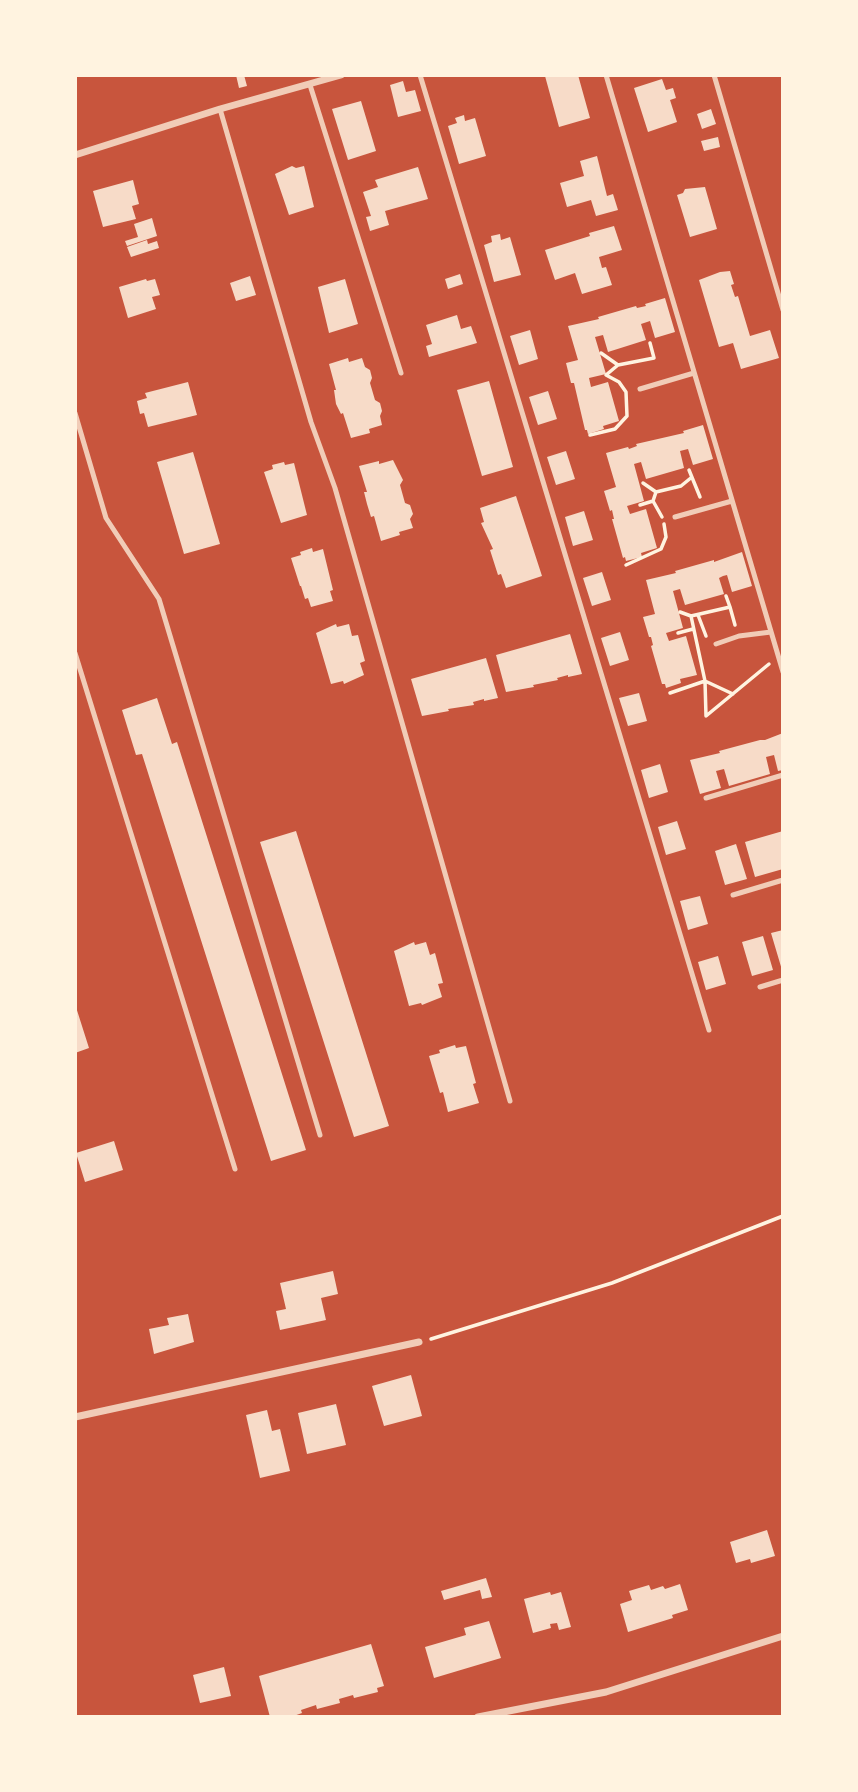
<!DOCTYPE html>
<html>
<head>
<meta charset="utf-8">
<style>
  body { margin:0 }
  #map { position:relative; width:858px; height:1792px; overflow:hidden; background:#c8553d; font-family:Roboto,sans-serif }
  canvas { display:block }
  .frame { position:absolute; inset:0; border:77px solid #fff3e0; pointer-events:none }
</style>
</head>
<body>
<div id="map">
<canvas width="858" height="1792"></canvas>
<div class="frame"></div>
</div>
<script>
const ctx = document.querySelector('canvas').getContext('2d');
ctx.lineJoin = 'round';
function fill(path, color) { ctx.fillStyle = color; ctx.fill(path, 'evenodd'); }
const shape = rows => new Path2D(rows.map(r => 'M' + r).join(''));
function trace(path, color, width, dash) { ctx.strokeStyle = color; ctx.lineWidth = width; ctx.lineCap = dash ? 'butt' : 'round'; ctx.setLineDash(dash || []); ctx.stroke(path); }
fill(shape([
  [236,75,244,75,247,86,239,88],
  [578,75,590,118,559,127,545,76],
  [662,79,666,90,673,88,676,98,670,100,677,122,648,132,634,88],
  [403,81,406,92,415,90,421,111,398,117,390,85],
  [361,101,376,151,348,160,332,109],
  [711,109,716,124,702,129,697,114],
  [464,115,465,121,475,118,486,156,459,164,448,126,457,123,455,118],
  [718,137,720,147,704,151,701,141],
  [597,156,607,196,613,194,618,210,596,216,591,200,567,207,560,183,584,176,580,161],
  [292,166,296,168,304,166,314,207,289,215,275,174],
  [418,167,428,199,385,211,389,225,370,231,366,217,371,216,363,192,378,187,375,180],
  [133,180,139,204,132,206,136,219,103,227,93,191],
  [705,187,717,229,690,237,677,195,683,193,685,189],
  [152,218,157,236,127,246,125,241,138,237,134,224],
  [614,226,622,250,599,257,602,268,606,267,612,285,582,294,575,273,555,280,545,250,590,236,589,233],
  [500,234,501,240,510,237,521,275,494,282,484,245,492,242,491,236],
  [147,240,148,244,157,241,159,248,131,257,127,247],
  [730,271,734,284,731,285,735,297,738,296,750,336,770,330,779,358,741,369,733,343,719,347,699,280,720,272],
  [460,274,463,284,448,289,445,279],
  [250,276,256,295,236,301,230,283],
  [146,279,147,281,155,279,160,295,152,297,156,309,128,318,119,287],
  [345,279,358,324,329,333,318,287],
  [665,298,675,332,655,338,650,321,641,324,646,340,608,352,603,335,595,337,606,374,589,378,591,387,608,382,619,421,603,426,604,429,588,434,587,430,585,430,574,383,571,383,566,363,578,360,568,326,599,319,598,317,636,306,637,308,646,306,645,304],
  [457,315,461,329,471,326,477,343,429,357,426,346,432,344,426,325],
  [530,330,538,359,519,365,510,336],
  [348,358,349,362,362,358,365,367,370,370,372,378,370,383,375,400,380,403,382,411,380,416,382,425,369,429,370,433,351,438,343,413,341,414,336,404,334,390,336,390,329,364],
  [489,381,513,467,482,476,457,390],
  [188,382,197,415,148,427,144,413,140,414,137,401,147,398,145,393],
  [548,391,557,419,538,425,529,397],
  [703,425,713,459,693,465,688,449,680,451,684,468,646,479,641,462,634,464,644,501,627,506,630,514,646,509,657,548,641,553,642,557,626,561,625,557,623,558,612,519,614,519,612,510,610,511,604,491,616,487,606,453,628,447,629,449,637,446,636,444,684,433,683,431],
  [566,451,575,479,556,485,547,457],
  [193,452,220,544,184,554,157,462],
  [393,460,403,480,400,485,405,503,410,505,413,514,410,519,413,528,399,532,400,535,381,541,374,516,371,517,367,504,364,492,367,492,359,466,379,461,379,464],
  [284,462,285,465,294,463,307,515,281,523,264,472,273,469,272,465],
  [516,496,542,576,506,588,501,574,498,575,490,550,493,549,481,523,484,522,480,508],
  [584,511,593,540,573,546,565,517],
  [312,548,313,552,323,549,333,590,330,591,333,601,311,607,308,598,305,599,301,586,300,586,291,558,301,555,300,552],
  [742,552,752,586,732,592,727,575,723,576,719,578,724,594,685,605,680,589,673,591,683,628,666,633,669,641,686,636,697,675,680,679,681,683,666,688,665,684,662,684,651,646,653,645,651,637,649,637,643,617,655,614,646,580,676,573,675,571,714,560,714,562],
  [602,572,611,600,592,606,583,578],
  [336,624,337,627,349,624,352,636,358,635,365,661,360,663,364,675,344,684,343,681,331,684,316,633],
  [620,632,629,660,610,666,601,638],
  [570,634,582,674,568,677,568,675,557,678,558,680,533,685,534,687,506,692,496,655],
  [486,658,498,698,484,701,484,699,473,702,474,705,448,709,449,711,422,716,411,679],
  [639,693,647,721,628,726,619,698],
  [157,698,172,744,177,742,306,1150,271,1161,142,754,136,755,122,710],
  [783,733,783,770,778,771,774,755,766,757,770,774,729,786,724,769,716,771,721,788,700,794,690,760,720,753,719,751,760,740,765,740],
  [660,764,668,792,649,798,641,770],
  [677,821,686,849,666,855,658,827],
  [296,831,389,1126,354,1137,260,842],
  [783,831,783,869,755,877,745,842],
  [736,844,747,879,725,885,715,851],
  [700,896,708,924,688,930,680,901],
  [783,930,783,970,782,970,771,933],
  [763,936,773,970,752,976,742,942],
  [414,942,415,945,426,942,430,955,435,953,443,983,438,984,442,997,422,1005,421,1003,409,1006,394,951],
  [718,956,726,984,706,990,698,962],
  [75,1004,89,1048,75,1053],
  [455,1045,456,1048,466,1046,476,1083,473,1084,479,1103,448,1112,443,1092,440,1093,429,1056,440,1053,439,1050],
  [114,1141,123,1170,85,1182,76,1153],
  [333,1271,338,1294,321,1298,326,1320,280,1330,276,1311,286,1309,280,1283],
  [188,1314,194,1342,154,1354,149,1329,169,1325,167,1318],
  [411,1375,422,1416,384,1426,372,1386],
  [336,1404,346,1445,307,1454,298,1413],
  [267,1410,272,1431,280,1429,290,1471,260,1478,246,1415],
  [767,1530,775,1556,751,1563,750,1559,736,1563,730,1542],
  [486,1578,492,1597,482,1599,480,1590,444,1600,441,1591],
  [680,1584,688,1610,672,1615,673,1618,628,1632,620,1604,632,1600,629,1591,649,1585,651,1590,663,1586,665,1589],
  [550,1592,551,1595,561,1592,571,1627,559,1630,557,1623,550,1624,551,1628,533,1633,524,1599],
  [489,1621,501,1658,434,1678,425,1647,466,1635,464,1628],
  [371,1644,384,1686,377,1688,378,1692,354,1698,353,1695,339,1699,340,1703,317,1709,316,1705,301,1710,302,1713,291,1717,270,1717,259,1676],
  [224,1667,231,1696,200,1703,193,1675]
]), '#f7dbc8');
trace(shape([
  [601,353,618,365],
  [590,435,615,429,627,416,626,392,619,382,606,375,618,365,654,358,650,343],
  [689,470,700,497],
  [643,483,656,492,681,486,692,477],
  [653,501,662,517],
  [640,505,653,501,656,492],
  [626,565,661,549,666,537,664,524],
  [726,596,730,607,691,616,705,681,733,694],
  [730,607,735,625],
  [680,612,691,616],
  [698,615,706,636],
  [678,633,693,629],
  [670,693,705,681,706,716,769,664],
  [431,1339,612,1283,783,1216]
]), '#fff3e0', 3.5);
trace(shape([
  [420,75,709,1030],
  [606,75,783,672],
  [714,75,783,310],
  [310,85,401,373],
  [220,109,311,422,335,488,510,1101],
  [640,389,694,373],
  [75,413,106,518,159,599,320,1135],
  [675,517,732,501],
  [716,644,739,636,771,632],
  [75,653,235,1169],
  [706,798,783,775],
  [733,895,783,880],
  [760,987,783,980]
]), '#f1ccb7', 5);
trace(shape([
  [75,155,220,109,341,75],
  [75,1417,419,1342],
  [478,1717,606,1692,783,1636]
]), '#f1ccb7', 7);
</script>
</body>
</html>
